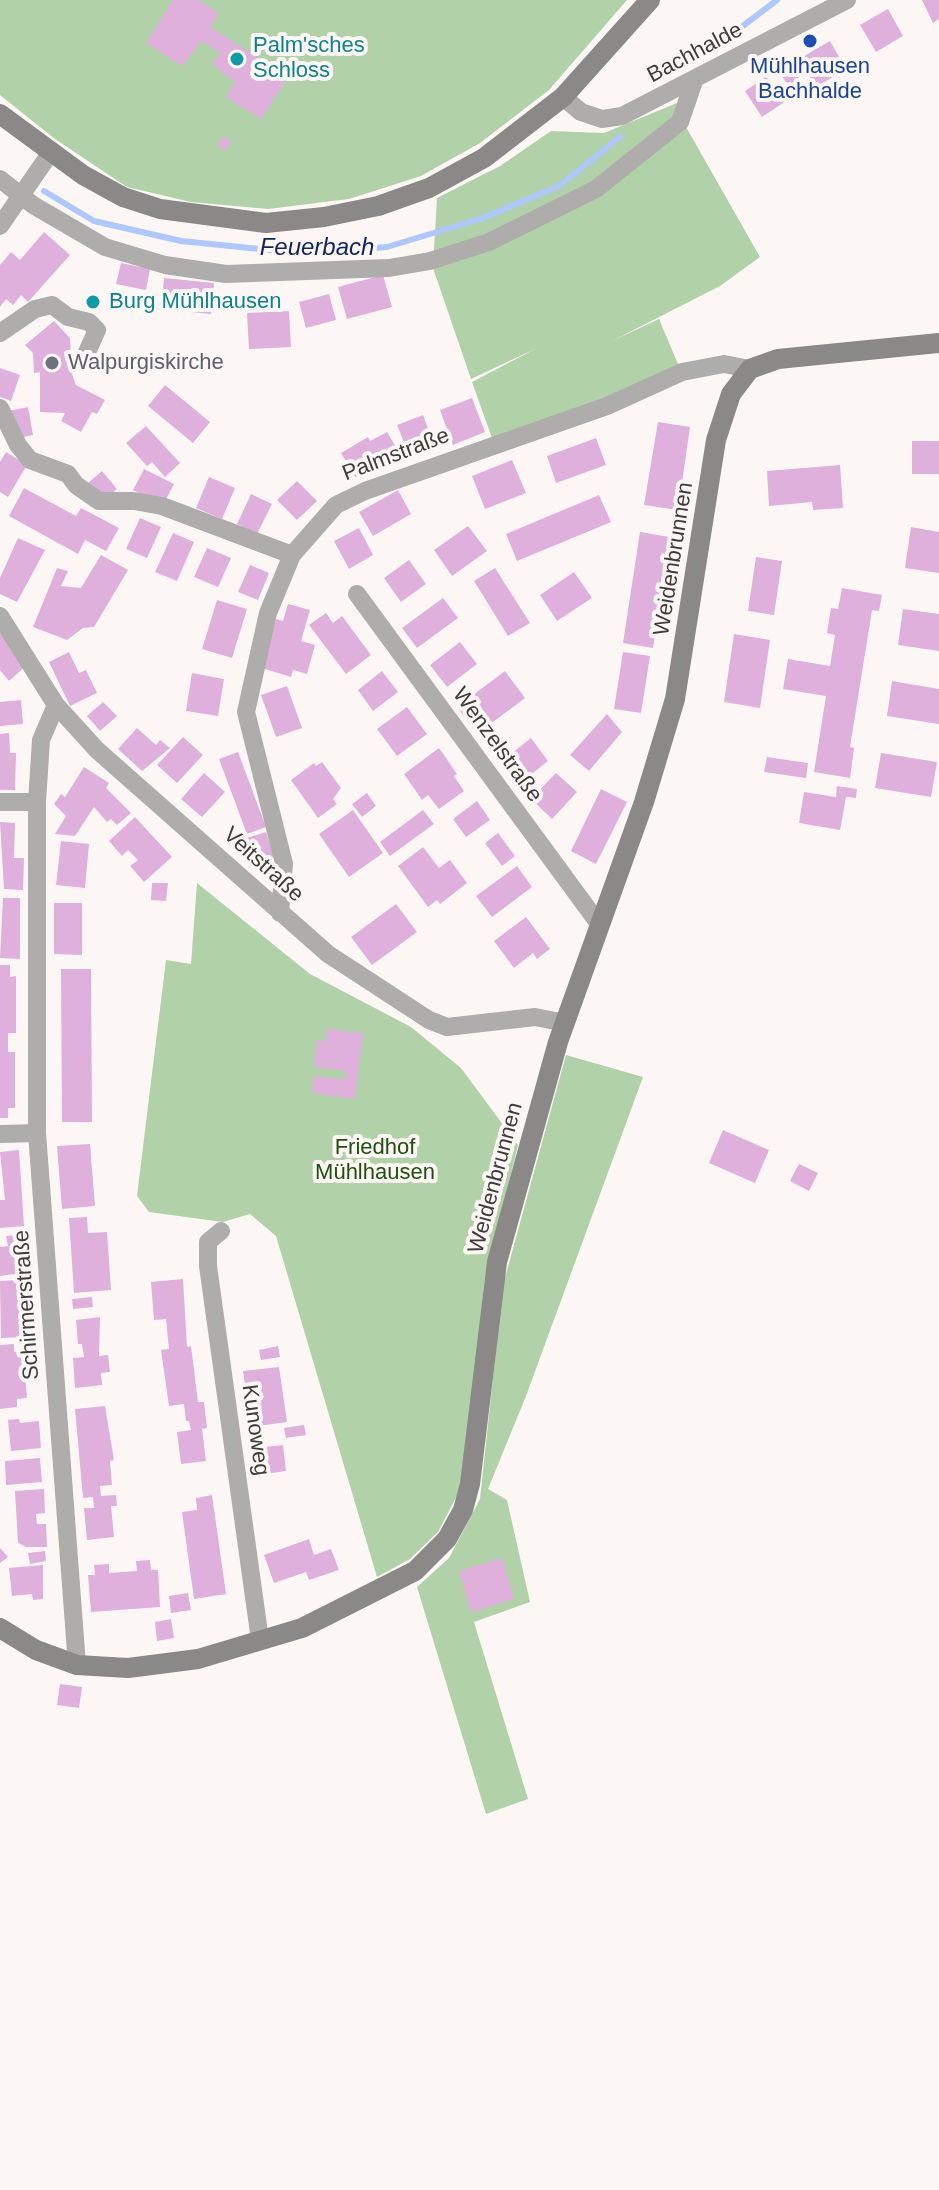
<!DOCTYPE html>
<html>
<head>
<meta charset="utf-8">
<style>
  body { margin:0 }
  canvas { display:block; background:#fcf7f5 }
</style>
</head>
<body>
<canvas width="939" height="2190"></canvas>
<script>
const ctx = document.querySelector('canvas').getContext('2d');
ctx.lineJoin = 'round';
function fill(path, color) { ctx.fillStyle = color; ctx.fill(path, 'evenodd'); }
const shape = rows => new Path2D(rows.map(r => 'M' + r).join(''));
function trace(path, color, width, dash) { ctx.strokeStyle = color; ctx.lineWidth = width; ctx.lineCap = dash ? 'butt' : 'round'; ctx.setLineDash(dash || []); ctx.stroke(path); }
function drawText(font, color, halo, rows, align = 'center') {
  ctx.font = font + ' Helvetica,sans-serif'; ctx.lineWidth = 8; ctx.setLineDash([]); ctx.textBaseline = 'middle'; ctx.strokeStyle = halo; ctx.fillStyle = color; for (const [text, x, y, turn = 0] of rows) {
    ctx.save(); ctx.translate(x, y); ctx.rotate((+turn || 0) * Math.PI / 180); ctx.textAlign = isNaN(turn) ? turn : align; if (halo) ctx.strokeText(text, 0, 0); ctx.fillText(text, 0, 0); ctx.restore();
  }
}
fill(shape([
  [0,0,627,0,549,90,480,143,421,176,349,199,268,209,191,202,127,187,55,139,0,95],
  [677,103,686,127,760,257,720,286,612,341,659,319,678,364,603,399,492,438,472,382,537,348,471,379,433,268,437,198,500,166,551,131,604,133],
  [197,883,310,974,411,1027,461,1068,518,1145,485,1278,462,1486,438,1532,410,1559,377,1577,276,1236,250,1214,223,1222,149,1212,137,1196,166,960,191,964],
  [566,1055,643,1077,526,1396,488,1489,507,1500,530,1602,474,1622,528,1799,486,1814,417,1587,449,1558,480,1499,503,1285]
]), '#b1d1a8');
trace(shape([
  [731,35,777,0],
  [44,191,94,221,181,241,299,253,387,247,483,218,559,186,620,137]
]), '#aec7fc', 6);
fill(shape([
  [173,0,198,0,219,13,210,27,288,77,261,119,226,97,235,82,212,64,220,53,202,41,182,66,146,43],
  [922,0,939,0,939,19,933,23],
  [888,9,903,36,876,52,860,25],
  [830,41,846,69,816,87,799,59],
  [789,63,805,87,794,94,778,70],
  [766,77,786,101,762,117,745,91],
  [221,137,229,138,231,143,225,150,218,147],
  [44,232,70,255,28,302,21,295,13,305,6,299,0,307,0,265,11,252,20,260],
  [121,263,150,269,146,290,116,284],
  [383,275,392,307,347,319,338,287],
  [164,278,214,283,211,314,161,309],
  [329,294,336,320,306,328,299,302],
  [289,311,291,347,249,349,247,313],
  [54,321,70,338,72,374,76,385,105,400,97,414,92,412,81,432,61,421,65,413,40,412,40,372,34,373,33,353,25,345],
  [0,368,20,375,11,401,0,397],
  [165,385,210,422,193,443,148,406],
  [472,398,485,432,453,445,440,410],
  [28,407,33,435,13,439,8,411],
  [423,415,433,442,408,452,397,425],
  [658,422,690,427,678,510,644,505],
  [146,426,180,463,165,477,152,462,147,466,126,443],
  [387,432,399,452,355,477,341,453,368,437,370,441],
  [596,438,606,465,556,483,547,456],
  [912,441,939,441,939,474,912,474],
  [6,452,27,465,8,497,0,492,0,462],
  [512,460,526,493,485,509,472,476],
  [840,465,843,508,813,510,812,502,769,506,767,471],
  [144,469,174,484,163,505,133,490],
  [102,471,117,489,103,500,88,483],
  [209,477,235,488,222,519,196,508],
  [297,481,317,501,297,520,277,500],
  [24,488,76,516,81,508,119,528,106,551,85,540,78,554,9,516],
  [398,490,411,514,373,536,359,512],
  [251,494,272,504,257,534,237,524],
  [599,495,611,522,517,561,506,534],
  [140,518,161,527,147,558,126,549],
  [468,526,487,551,452,576,434,550],
  [911,527,939,532,939,573,905,568],
  [359,528,373,555,349,569,334,541],
  [640,532,670,537,653,648,623,643],
  [173,533,194,542,177,581,155,572],
  [18,538,45,550,17,602,0,594,0,578],
  [207,548,231,558,218,587,194,577],
  [101,555,128,570,94,627,83,628,67,640,33,627,57,568,68,571,61,586,81,588],
  [756,557,782,561,774,615,748,611],
  [409,560,426,584,401,602,384,578],
  [250,565,269,573,258,600,238,592],
  [495,568,530,623,508,636,474,581],
  [574,572,592,598,557,621,540,595],
  [842,588,882,595,879,611,872,610,850,747,854,748,850,778,814,772,826,696,783,689,788,659,830,666,835,635,827,633,831,608,838,609],
  [443,598,458,618,417,648,402,628],
  [217,600,247,609,232,658,202,649],
  [288,604,310,610,301,641,315,645,307,674,293,670,291,677,262,668,276,619,283,621],
  [903,609,939,614,939,651,898,645],
  [326,613,333,623,342,616,371,655,346,674,309,625],
  [0,633,27,665,9,681,0,670],
  [734,634,770,640,760,708,724,702],
  [460,642,477,664,447,687,430,665],
  [69,652,79,673,86,670,97,693,70,706,49,662],
  [623,652,650,656,641,713,614,709],
  [382,671,398,692,373,711,358,690],
  [505,671,525,698,477,734,457,707],
  [192,673,224,679,218,716,186,711],
  [892,681,939,689,939,724,887,716],
  [287,686,302,728,276,737,261,695],
  [21,700,23,724,0,726,0,702],
  [103,702,117,716,100,731,87,716],
  [407,707,427,734,397,756,377,729],
  [607,714,622,732,589,771,570,755],
  [137,728,156,745,160,740,170,748,142,771,118,749],
  [9,733,10,753,16,753,15,790,0,790,0,734],
  [183,737,203,755,177,783,157,765],
  [531,738,548,761,519,784,502,761],
  [439,748,457,774,454,776,464,791,439,809,428,795,422,800,404,774],
  [238,752,266,827,247,834,219,759],
  [881,753,937,762,931,797,875,788],
  [767,757,808,763,806,778,764,772],
  [322,762,341,788,333,799,337,804,318,818,291,780,314,763,316,766],
  [84,767,109,783,106,788,131,813,117,825,111,819,107,822,94,807,75,836,55,834,66,816,54,804,61,794,65,797],
  [204,773,225,792,202,817,181,799],
  [556,773,577,792,552,819,531,799],
  [837,786,857,789,856,798,846,797,840,830,799,823,804,792,836,797],
  [601,789,627,802,596,864,571,851],
  [367,793,376,806,362,817,352,804],
  [477,801,490,820,466,837,453,819],
  [353,810,383,853,349,877,319,834],
  [423,810,434,824,390,856,380,842],
  [135,817,172,857,144,882,130,866,138,860,128,850,122,856,109,841],
  [0,822,15,823,14,858,24,858,23,890,4,889],
  [266,832,275,859,250,868,240,840],
  [498,833,515,856,502,866,485,843],
  [61,841,89,844,85,888,56,885],
  [423,847,439,868,450,860,467,883,440,904,437,900,428,907,398,866],
  [517,866,532,887,492,917,476,896],
  [152,883,168,883,166,901,151,900],
  [3,898,20,898,20,959,0,958],
  [54,903,82,903,82,955,54,954],
  [396,904,417,932,372,965,351,937],
  [526,917,550,949,537,959,533,953,514,968,494,941],
  [0,965,10,965,10,977,16,976,16,1033,8,1033,8,1052,15,1052,15,1108,8,1108,8,1118,0,1118],
  [61,969,91,969,92,1122,62,1122],
  [327,1029,363,1033,355,1099,312,1093,314,1076,345,1079,346,1071,314,1067,317,1040,326,1041],
  [723,1130,769,1150,755,1183,709,1163],
  [90,1144,95,1206,62,1209,57,1146],
  [19,1150,24,1226,0,1228,0,1200,5,1200,0,1152],
  [799,1164,818,1173,809,1191,790,1181],
  [87,1217,88,1233,107,1232,111,1290,74,1293,69,1218],
  [25,1234,29,1272,0,1276,0,1247,8,1246,6,1236],
  [183,1279,187,1347,191,1346,198,1402,204,1402,207,1428,202,1429,206,1461,181,1464,177,1432,191,1430,189,1421,186,1421,184,1404,169,1406,161,1350,169,1349,166,1319,154,1320,151,1282],
  [17,1280,17,1290,26,1290,27,1314,22,1314,24,1337,1,1338,0,1281],
  [92,1297,93,1307,73,1309,72,1299],
  [100,1317,99,1356,108,1355,110,1372,101,1373,102,1385,75,1388,73,1358,84,1357,82,1344,78,1344,76,1320],
  [14,1344,14,1352,23,1351,27,1398,17,1399,17,1407,0,1409,0,1345],
  [278,1346,280,1357,261,1360,259,1350],
  [279,1367,287,1422,251,1427,243,1371],
  [105,1406,114,1460,110,1461,112,1485,100,1486,101,1496,116,1495,117,1506,111,1506,114,1537,87,1540,84,1508,94,1508,93,1497,83,1498,75,1409],
  [19,1419,20,1423,39,1421,41,1448,11,1451,8,1420],
  [304,1425,306,1435,286,1438,284,1428],
  [283,1445,286,1471,258,1475,254,1448],
  [40,1458,42,1482,6,1485,5,1461],
  [44,1489,45,1513,36,1514,37,1524,46,1524,47,1547,26,1547,18,1543,15,1491],
  [212,1495,226,1594,194,1599,182,1512,197,1510,196,1498],
  [309,1539,314,1555,331,1549,339,1570,309,1580,306,1572,274,1583,264,1555],
  [0,1548,8,1557,0,1563],
  [45,1551,46,1561,30,1564,28,1553],
  [502,1558,514,1599,471,1612,459,1571],
  [150,1560,151,1570,158,1570,160,1607,91,1612,88,1575,95,1575,94,1565,109,1564,109,1573,137,1571,136,1561],
  [43,1565,43,1599,33,1600,32,1594,12,1596,9,1568],
  [188,1593,191,1610,171,1613,169,1596],
  [171,1619,174,1638,157,1641,155,1622],
  [60,1684,82,1687,79,1708,57,1705]
]), '#dfb0db');
trace(shape([
  [563,97,581,112,602,119,622,116,847,0],
  [0,179,33,205,105,247,165,265,226,274,389,268,430,261,489,242,596,189,680,122,694,81],
  [0,226,51,152],
  [0,333,35,309,52,305,68,317,89,322,97,330,83,361],
  [0,408,18,445,30,460,68,474,76,485,99,501,134,501,162,506,292,555],
  [357,594,599,924],
  [0,616,56,705,97,750,328,954,429,1020,447,1027,535,1017,565,1023],
  [56,705,41,740,37,802,37,1133,77,1665],
  [0,802,37,802],
  [280,913,284,864,246,712,268,613,292,555,336,505,365,491,607,406,682,372,724,364,750,369],
  [0,1134,37,1133],
  [221,1231,208,1242,208,1266,260,1640]
]), '#afadac', 18);
trace(shape([
  [0,114,83,175,123,197,160,209,266,223,324,217,378,206,429,188,484,158,563,97,650,0],
  [0,1628,36,1650,77,1665,128,1668,198,1659,302,1628,415,1571,447,1539,463,1510,470,1484,497,1262,558,1042,644,802,675,699,716,440,731,394,750,369,778,359,939,343]
]), '#8b8888', 20);
for (const [x, y, r, color] of [
  [810,41,8,"#1a4fb4"],
  [237,59,8,"#0f9aa8"],
  [93,302,8,"#0f9aa8"],
  [52,363,8,"#6b7280"]
]) { const dot = new Path2D(); dot.arc(x, y, r, 0, 2 * Math.PI); ctx.fillStyle = color; ctx.fill(dot); trace(dot, '#fcf7f5', 3); }
drawText('22px', '#0d838f', '#fcf7f5', [
  ["Palm'sches",253,46],
  ["Schloss",253,71],
  ["Burg Mühlhausen",109,302]
], 'left');
drawText('22px', '#3e3c3b', '#fcf7f5', [
  ["Bachhalde",695,53,-28],
  ["Palmstraße",396,455,-21],
  ["Weidenbrunnen",674,559,-81],
  ["Wenzelstraße",497,745,54],
  ["Veitstraße",263,865,42],
  ["Weidenbrunnen",496,1178,-75],
  ["Schirmerstraße",27,1305,-94],
  ["Kunoweg",255,1430,82]
]);
drawText('22px', '#164399', '#fcf7f5', [
  ["Mühlhausen",810,67],
  ["Bachhalde",810,92]
]);
drawText('22px', '#5b616d', '#fcf7f5', [
  ["Walpurgiskirche",68,363]
], 'left');
drawText('22px', '#1e500e', '#fcf7f5', [
  ["Friedhof",375,1148],
  ["Mühlhausen",375,1173]
]);
drawText('italic 24px', '#0e245f', '#fcf7f5', [
  ["Feuerbach",317,248]
]);
</script>
</body>
</html>
